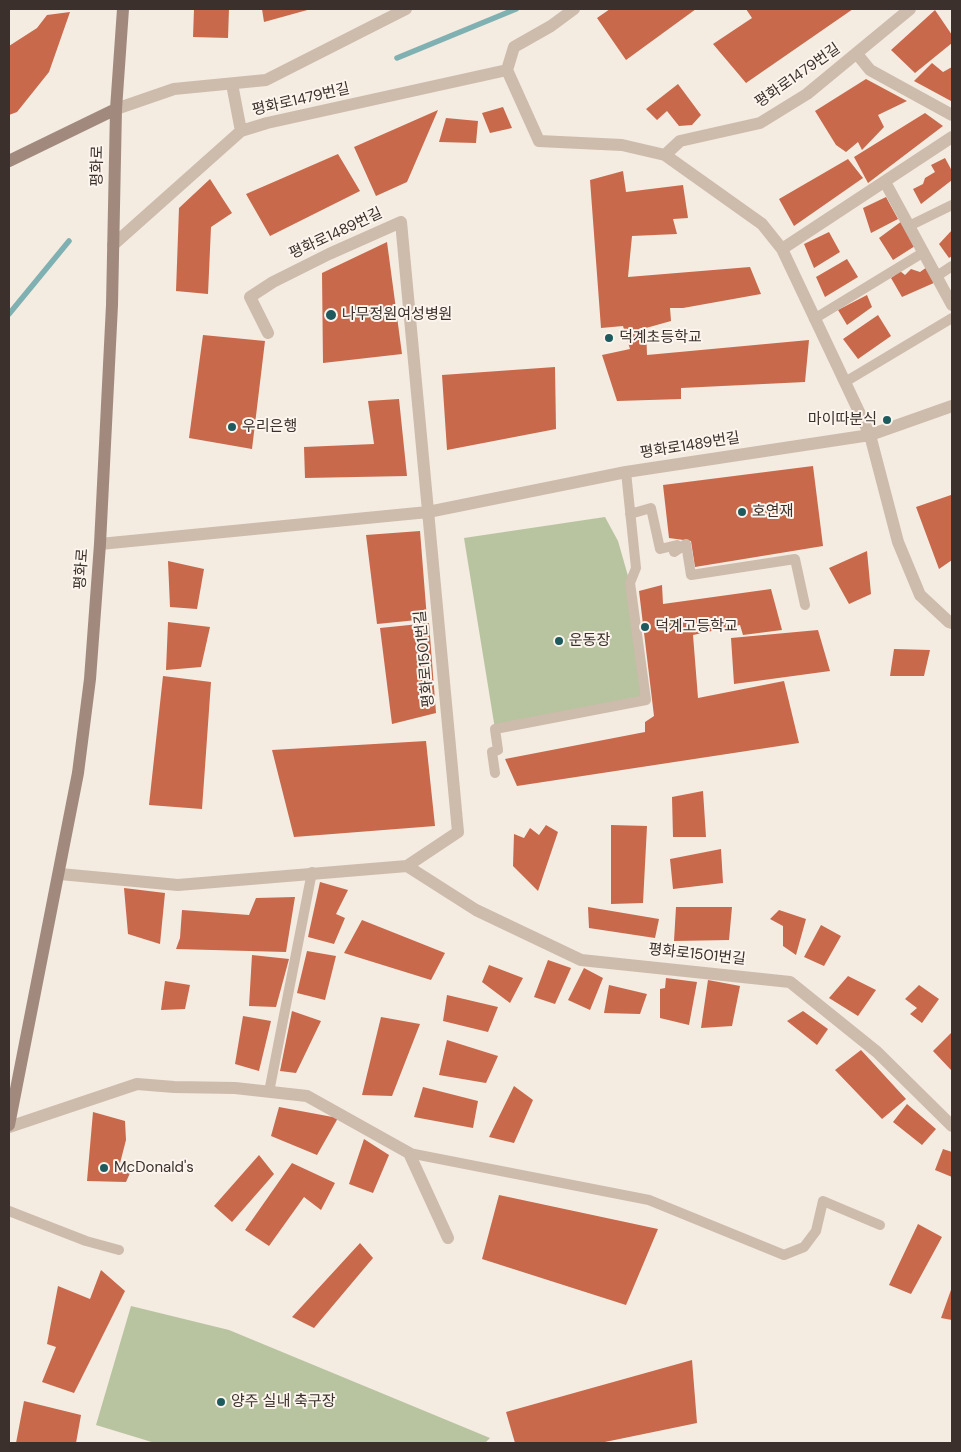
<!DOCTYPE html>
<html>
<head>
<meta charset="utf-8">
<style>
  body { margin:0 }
  #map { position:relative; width:961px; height:1452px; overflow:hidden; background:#f4ebe1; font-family:"DM Sans",sans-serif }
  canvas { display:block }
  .frame { position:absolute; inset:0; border:10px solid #3b302b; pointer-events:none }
</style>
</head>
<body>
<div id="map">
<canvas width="961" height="1452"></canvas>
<div class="frame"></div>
</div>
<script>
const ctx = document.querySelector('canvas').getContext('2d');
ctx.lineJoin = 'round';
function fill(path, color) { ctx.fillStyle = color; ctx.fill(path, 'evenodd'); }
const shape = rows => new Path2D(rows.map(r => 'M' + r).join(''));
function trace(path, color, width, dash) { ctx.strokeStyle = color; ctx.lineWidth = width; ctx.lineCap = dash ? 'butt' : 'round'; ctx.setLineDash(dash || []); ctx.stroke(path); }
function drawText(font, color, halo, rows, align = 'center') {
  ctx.font = font + ' "DM Sans","Noto Sans KR",sans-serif'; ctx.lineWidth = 4; ctx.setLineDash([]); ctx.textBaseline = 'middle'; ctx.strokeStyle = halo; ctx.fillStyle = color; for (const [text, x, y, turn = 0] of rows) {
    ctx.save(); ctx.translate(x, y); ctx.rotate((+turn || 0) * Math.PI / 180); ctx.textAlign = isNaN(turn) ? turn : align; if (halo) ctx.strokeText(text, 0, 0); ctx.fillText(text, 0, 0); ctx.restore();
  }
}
fill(shape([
  [605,517,618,541,630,583,646,700,495,729,464,538],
  [131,1306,229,1330,490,1438,485,1443,155,1443,96,1425]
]), '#b8c4a0');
trace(shape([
  [397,58,516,9],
  [9,314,69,241]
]), '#7fb0b2', 5.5);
fill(shape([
  [194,9,229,9,228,38,193,37],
  [262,9,311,9,264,22],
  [610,9,696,9,626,60,597,18],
  [746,9,853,9,746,83,713,44,752,18],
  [935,10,952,35,952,43,915,73,891,50],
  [70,12,49,72,17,112,9,115,9,46,37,28,47,15],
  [932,63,943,72,952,67,951,101,914,81],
  [866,79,907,101,878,115,884,127,862,150,858,142,846,152,836,145,815,111],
  [678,84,701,115,692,125,679,126,667,111,657,120,646,109],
  [503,107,512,128,490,133,482,113],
  [438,110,407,182,376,196,354,147],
  [925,113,943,126,868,183,854,157],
  [446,118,478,121,476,143,439,142],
  [338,154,360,191,270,236,246,194],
  [945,158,952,171,952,180,921,204,913,189,923,184,925,178,935,172,931,165],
  [848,159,863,178,794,226,779,199],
  [623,171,626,192,683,185,688,218,673,219,677,234,632,236,628,277,750,267,761,294,683,308,670,308,671,321,646,328,647,355,809,340,805,382,681,388,681,399,617,401,602,355,630,349,623,326,601,328,590,180],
  [210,179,232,213,211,227,208,294,176,291,179,208],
  [886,197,898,219,871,233,863,208],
  [902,221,915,246,893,260,879,238],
  [952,230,952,256,949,258,939,244],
  [829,232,840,252,814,268,804,244],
  [387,242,402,354,323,363,322,273],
  [847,259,858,277,825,297,816,277],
  [927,267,936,282,902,297,891,278,900,271,905,275,911,269,920,272],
  [867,295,872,307,847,325,838,310],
  [878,315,891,336,858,359,843,339],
  [203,335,265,341,252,449,189,438],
  [555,367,556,429,447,450,442,375],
  [399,399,407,476,305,478,304,447,374,444,368,401],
  [813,466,823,546,695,567,691,541,669,538,663,485],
  [951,495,952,560,939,569,916,507],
  [420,531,427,619,377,624,366,535],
  [867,551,871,594,849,604,829,568],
  [168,561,204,569,197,609,170,607],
  [662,585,663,604,771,589,782,630,743,635,740,625,693,635,698,698,784,681,799,743,517,786,505,759,645,732,645,722,654,716,639,591],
  [168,622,210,627,201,667,166,670],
  [429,623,436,713,392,724,380,628],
  [818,630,830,671,734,684,731,638],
  [894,649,930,650,924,676,890,676],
  [163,676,211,682,202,809,149,805],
  [426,741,435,826,294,837,272,750],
  [703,791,706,837,673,837,672,797],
  [546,825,558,832,538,891,513,866,514,834,524,838,530,828,539,835],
  [611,825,647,826,643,903,611,904],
  [721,849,723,883,673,889,670,859],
  [320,882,348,890,336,914,345,918,334,944,308,937],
  [124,888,165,893,160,944,128,934],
  [295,897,286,952,176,949,180,938,182,910,249,915,256,898],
  [588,907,659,919,655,938,589,928],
  [676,907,732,907,729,940,674,941],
  [779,910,806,919,796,955,783,946,783,926,770,919],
  [362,920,445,953,431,980,344,953],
  [821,925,841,936,824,966,804,957],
  [307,951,336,956,325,1000,297,993],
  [252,955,289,959,276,1007,249,1006],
  [548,960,571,968,555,1004,534,997],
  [489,965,523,978,510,1003,482,982],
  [584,968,603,978,590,1010,568,1000],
  [848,976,876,990,858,1016,829,998],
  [666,978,697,982,689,1025,660,1018,660,989,665,988],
  [708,980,740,986,732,1026,701,1028],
  [165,981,190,985,185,1009,161,1010],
  [609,985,647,994,640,1014,604,1013],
  [919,985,939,999,922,1023,910,1014,917,1008,905,999],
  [447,995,498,1007,488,1032,443,1021],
  [292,1011,321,1021,296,1073,280,1071],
  [803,1011,828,1029,817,1045,787,1021],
  [243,1016,271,1021,259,1071,235,1064],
  [381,1017,420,1024,392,1096,362,1095],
  [952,1032,952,1071,933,1051],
  [447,1040,498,1056,486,1083,439,1075],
  [861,1050,906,1099,882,1119,835,1070],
  [514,1086,533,1100,514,1143,489,1137],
  [423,1087,478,1101,473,1128,414,1117],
  [907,1104,936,1129,922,1145,893,1122],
  [279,1107,338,1118,317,1155,271,1136],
  [93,1112,125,1121,126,1140,118,1171,130,1173,126,1182,87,1181],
  [364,1139,389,1155,373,1193,349,1184],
  [943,1149,952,1152,952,1177,935,1170],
  [259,1155,274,1174,232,1222,214,1206],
  [292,1163,335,1183,321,1210,304,1197,269,1246,245,1230],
  [499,1195,658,1229,626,1305,482,1259],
  [918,1224,942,1237,911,1294,889,1285],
  [360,1243,373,1258,314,1328,292,1317],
  [101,1270,125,1291,74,1393,42,1382,56,1347,47,1344,58,1286,90,1299],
  [952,1287,952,1320,941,1318],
  [692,1360,697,1423,600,1443,515,1443,506,1412],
  [24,1401,81,1415,76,1443,16,1443]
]), '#c8694b');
trace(shape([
  [909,226,952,205],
  [937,276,952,266],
  [814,319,924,252],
  [845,382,952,318],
  [630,514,651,508,660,549,677,545,674,552,686,544,691,575,795,559,805,605],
  [495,773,492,752,498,750,495,729,646,700,630,583,636,568,626,472],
  [269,1092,312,872],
  [409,1153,649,1200,784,1255,804,1247,816,1231,823,1201,880,1225],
  [9,1211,86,1241,119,1250]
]), '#cdbbac', 10);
trace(shape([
  [857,54,870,70,952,115],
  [507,70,514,47,551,26,574,9],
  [232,84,241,131],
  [952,137,782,249,870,435,898,542,920,595,949,622,952,623],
  [665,155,762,224,782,249],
  [885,182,952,305],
  [113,245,241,131,267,123,507,70,539,141,622,145,665,155,680,141,760,123,807,94,910,9],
  [100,544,428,512,626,472,870,435,952,406],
  [407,866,476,910,581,960,790,982,877,1052,952,1126],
  [60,874,178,885,407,866,458,832,401,222,329,254,273,282,250,297,268,333],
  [9,1127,137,1084,174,1087,235,1088,307,1096,409,1153,448,1238]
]), '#cdbbac', 12);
trace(shape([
  [116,109,174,89,266,80,406,9]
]), '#cdbbac', 12);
trace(shape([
  [9,161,116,109],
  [9,1125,78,773,90,679,100,544,112,305,116,109,123,9]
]), '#a18a7d', 12);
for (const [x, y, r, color] of [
  [331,315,6,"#1f5a5e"],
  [609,338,5,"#1f5a5e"],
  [887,420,5,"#1f5a5e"],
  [232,427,5,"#1f5a5e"],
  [742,512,5,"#1f5a5e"],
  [645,627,5,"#1f5a5e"],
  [559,641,5,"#1f5a5e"],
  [104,1168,5,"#1f5a5e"],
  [221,1402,5,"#1f5a5e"]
]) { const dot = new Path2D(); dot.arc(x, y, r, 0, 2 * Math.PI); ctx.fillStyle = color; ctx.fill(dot); trace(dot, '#fbf5ee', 2); }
drawText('15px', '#3b302b', '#fbf5ee', [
  ["평화로1479번길",798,76,-35],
  ["평화로1479번길",301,100,-13],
  ["평화로",98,166,-89],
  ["평화로1489번길",336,234,-25],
  ["평화로1489번길",690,446,-9],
  ["평화로",82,569,-86],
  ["평화로1501번길",425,659,-95],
  ["평화로1501번길",697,955,6]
]);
drawText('15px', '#3b302b', '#fbf5ee', [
  ["나무정원여성병원",342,315],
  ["덕계초등학교",619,338],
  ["마이따분식",877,420,"right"],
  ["우리은행",242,427],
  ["호연재",752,512],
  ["덕계고등학교",655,627],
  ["운동장",569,641],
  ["McDonald's",114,1168],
  ["양주 실내 축구장",231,1402]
], 'left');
</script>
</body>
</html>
